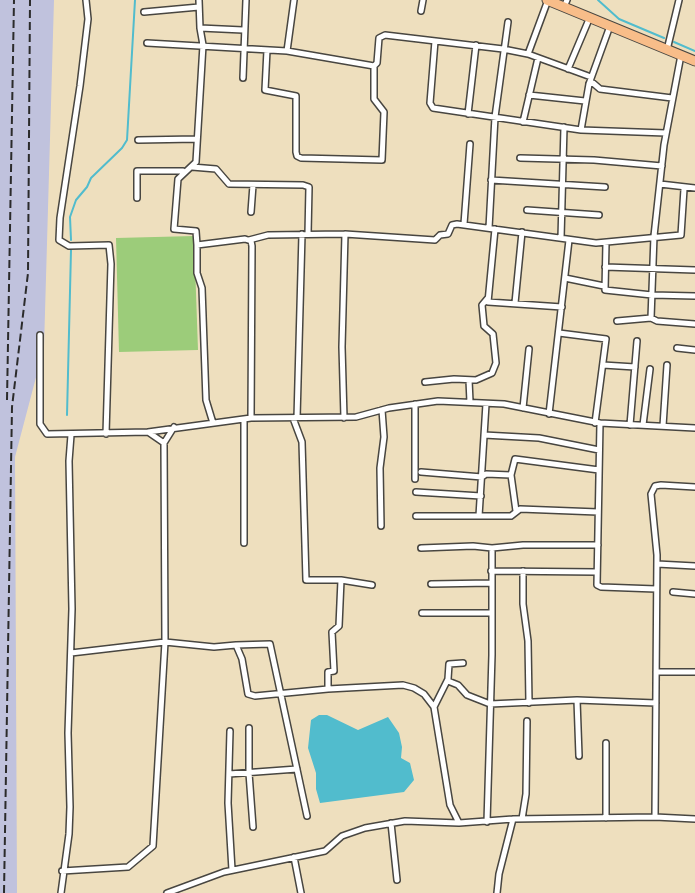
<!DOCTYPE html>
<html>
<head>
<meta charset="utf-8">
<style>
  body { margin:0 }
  canvas { display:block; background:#eedfbe }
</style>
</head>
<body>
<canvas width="695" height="893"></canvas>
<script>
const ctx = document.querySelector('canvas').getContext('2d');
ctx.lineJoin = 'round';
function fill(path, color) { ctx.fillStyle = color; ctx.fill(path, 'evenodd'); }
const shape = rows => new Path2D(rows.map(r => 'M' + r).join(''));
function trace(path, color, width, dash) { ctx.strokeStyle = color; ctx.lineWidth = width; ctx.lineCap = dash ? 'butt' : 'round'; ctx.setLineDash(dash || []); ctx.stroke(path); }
fill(shape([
  [0,0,54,0,44,347,15,457,17,893,0,893]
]), '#c0c2dd');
fill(shape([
  [194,236,198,350,119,352,116,238]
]), '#9ccc7a');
fill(shape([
  [319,715,327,715,358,730,388,717,399,733,402,747,401,758,410,763,414,780,404,792,320,803,316,789,316,773,308,748,311,720]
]), '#51bccd');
trace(shape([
  [598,0,619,19,664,38],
  [674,42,695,51],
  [71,240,70,217,76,200,87,187,91,178,122,148,127,140,135,0],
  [67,415,71,250]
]), '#51bccd', 2);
const minor = shape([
  [86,0,88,19,80,86,60,218,59,240,69,246,109,245,111,264,106,434],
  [564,7,567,0],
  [421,11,423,0],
  [144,12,199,7],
  [200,28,243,30],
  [435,41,430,103,433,108,581,130,666,133],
  [147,43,287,51,374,66,377,63,379,38,385,35,503,49,528,54,591,77],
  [267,50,265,90,296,96,296,152,297,156,301,158,382,160,384,112,374,99,374,66],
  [667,50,679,0],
  [287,51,294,0],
  [528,54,548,0],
  [568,69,590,17],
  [243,78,246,0],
  [589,84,593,83,600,89,672,98],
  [529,95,585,101],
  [468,114,476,45],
  [523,122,538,58],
  [581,130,589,84,610,26],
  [138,140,197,139],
  [520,158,594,160,662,166],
  [192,167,216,169,229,184,303,185,309,187,308,234],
  [491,180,605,187],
  [660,184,695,188],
  [137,198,137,171,183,171],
  [527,210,599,215],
  [251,212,253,185],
  [464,224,470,144],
  [489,228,495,117,508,22],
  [495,229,488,302,562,307],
  [561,238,564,127],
  [249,240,268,235,345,234,435,240,440,235,448,234,452,225,457,224,596,243,681,235,684,189],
  [606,243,605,290,652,295,695,296],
  [197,245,196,231,174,229,178,179,196,162,203,45,200,28,199,0],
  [605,267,695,270],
  [565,278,604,286],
  [515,303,522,232],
  [651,318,657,321,695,324],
  [617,321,651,318,654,236,664,145,681,55],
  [559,333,606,339,595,423],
  [40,335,40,424,47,434,148,432,164,443],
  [677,348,695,350],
  [603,365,635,367],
  [469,380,470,402],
  [425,382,454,379,476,380,492,373,496,363,493,334,484,326,482,305,487,299],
  [415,404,415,479],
  [523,408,529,349],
  [549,414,569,240],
  [293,418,302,442,306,580,341,580,372,585],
  [297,418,302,234],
  [344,418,342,347,345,234],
  [213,423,206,400,202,288,197,273,197,245,245,239,251,241,252,246,251,418],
  [600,423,597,585,601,587,656,589],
  [630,425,637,341],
  [643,425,650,369],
  [663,426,667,365],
  [148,432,251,418,356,417,389,408,438,401,504,404,600,423,695,428],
  [484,435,539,438,599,450],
  [421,472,482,477,486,474,511,475],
  [416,492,481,496],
  [516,511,511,475,515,459,599,470],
  [416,516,511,516,520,509,598,512],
  [479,516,486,404],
  [381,526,380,468,384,437,382,410],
  [244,543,244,419],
  [421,548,473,546,492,548,523,545,598,545],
  [657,564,695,566],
  [491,571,597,572],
  [523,571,523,604,528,641,529,703],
  [431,584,491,583],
  [673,592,695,594],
  [422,613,491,613],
  [236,645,270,644,307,816],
  [71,653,165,642,214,647,236,645,242,659,248,694,255,696,328,689,403,685,414,688,424,694,434,707,450,805,459,823,513,819,655,817,695,819],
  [656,672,695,672],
  [448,681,458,685,467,695,490,704,577,700,656,703],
  [328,689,328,672,334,671,332,632,339,626,341,580],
  [577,700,579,756],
  [434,707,448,679,449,664,463,663],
  [249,728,249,773,253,827],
  [230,731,228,803,232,870],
  [606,743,606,818],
  [229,774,297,769],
  [655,817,657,555,651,494,655,486,661,485,695,487],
  [522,819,526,794,527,721],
  [487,822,492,655,492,548],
  [391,823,397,880],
  [294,857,301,893],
  [62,871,128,867,153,846,165,642,164,443,174,427],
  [61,893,69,834,70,807,68,733,72,609,69,461,71,435],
  [167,893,224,872,325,851,342,836,365,828,405,821,459,823],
  [497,893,499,874,513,819]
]);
const trunk = shape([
  [547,0,695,61]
]);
trace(minor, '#484641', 8);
trace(trunk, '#484641', 11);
trace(minor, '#fff', 5);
trace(trunk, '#f8bd89', 9);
trace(shape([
  [7,400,14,0],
  [4,893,12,407,28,273,30,0]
]), '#2b2b2b', 2, [8, 4]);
</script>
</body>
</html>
